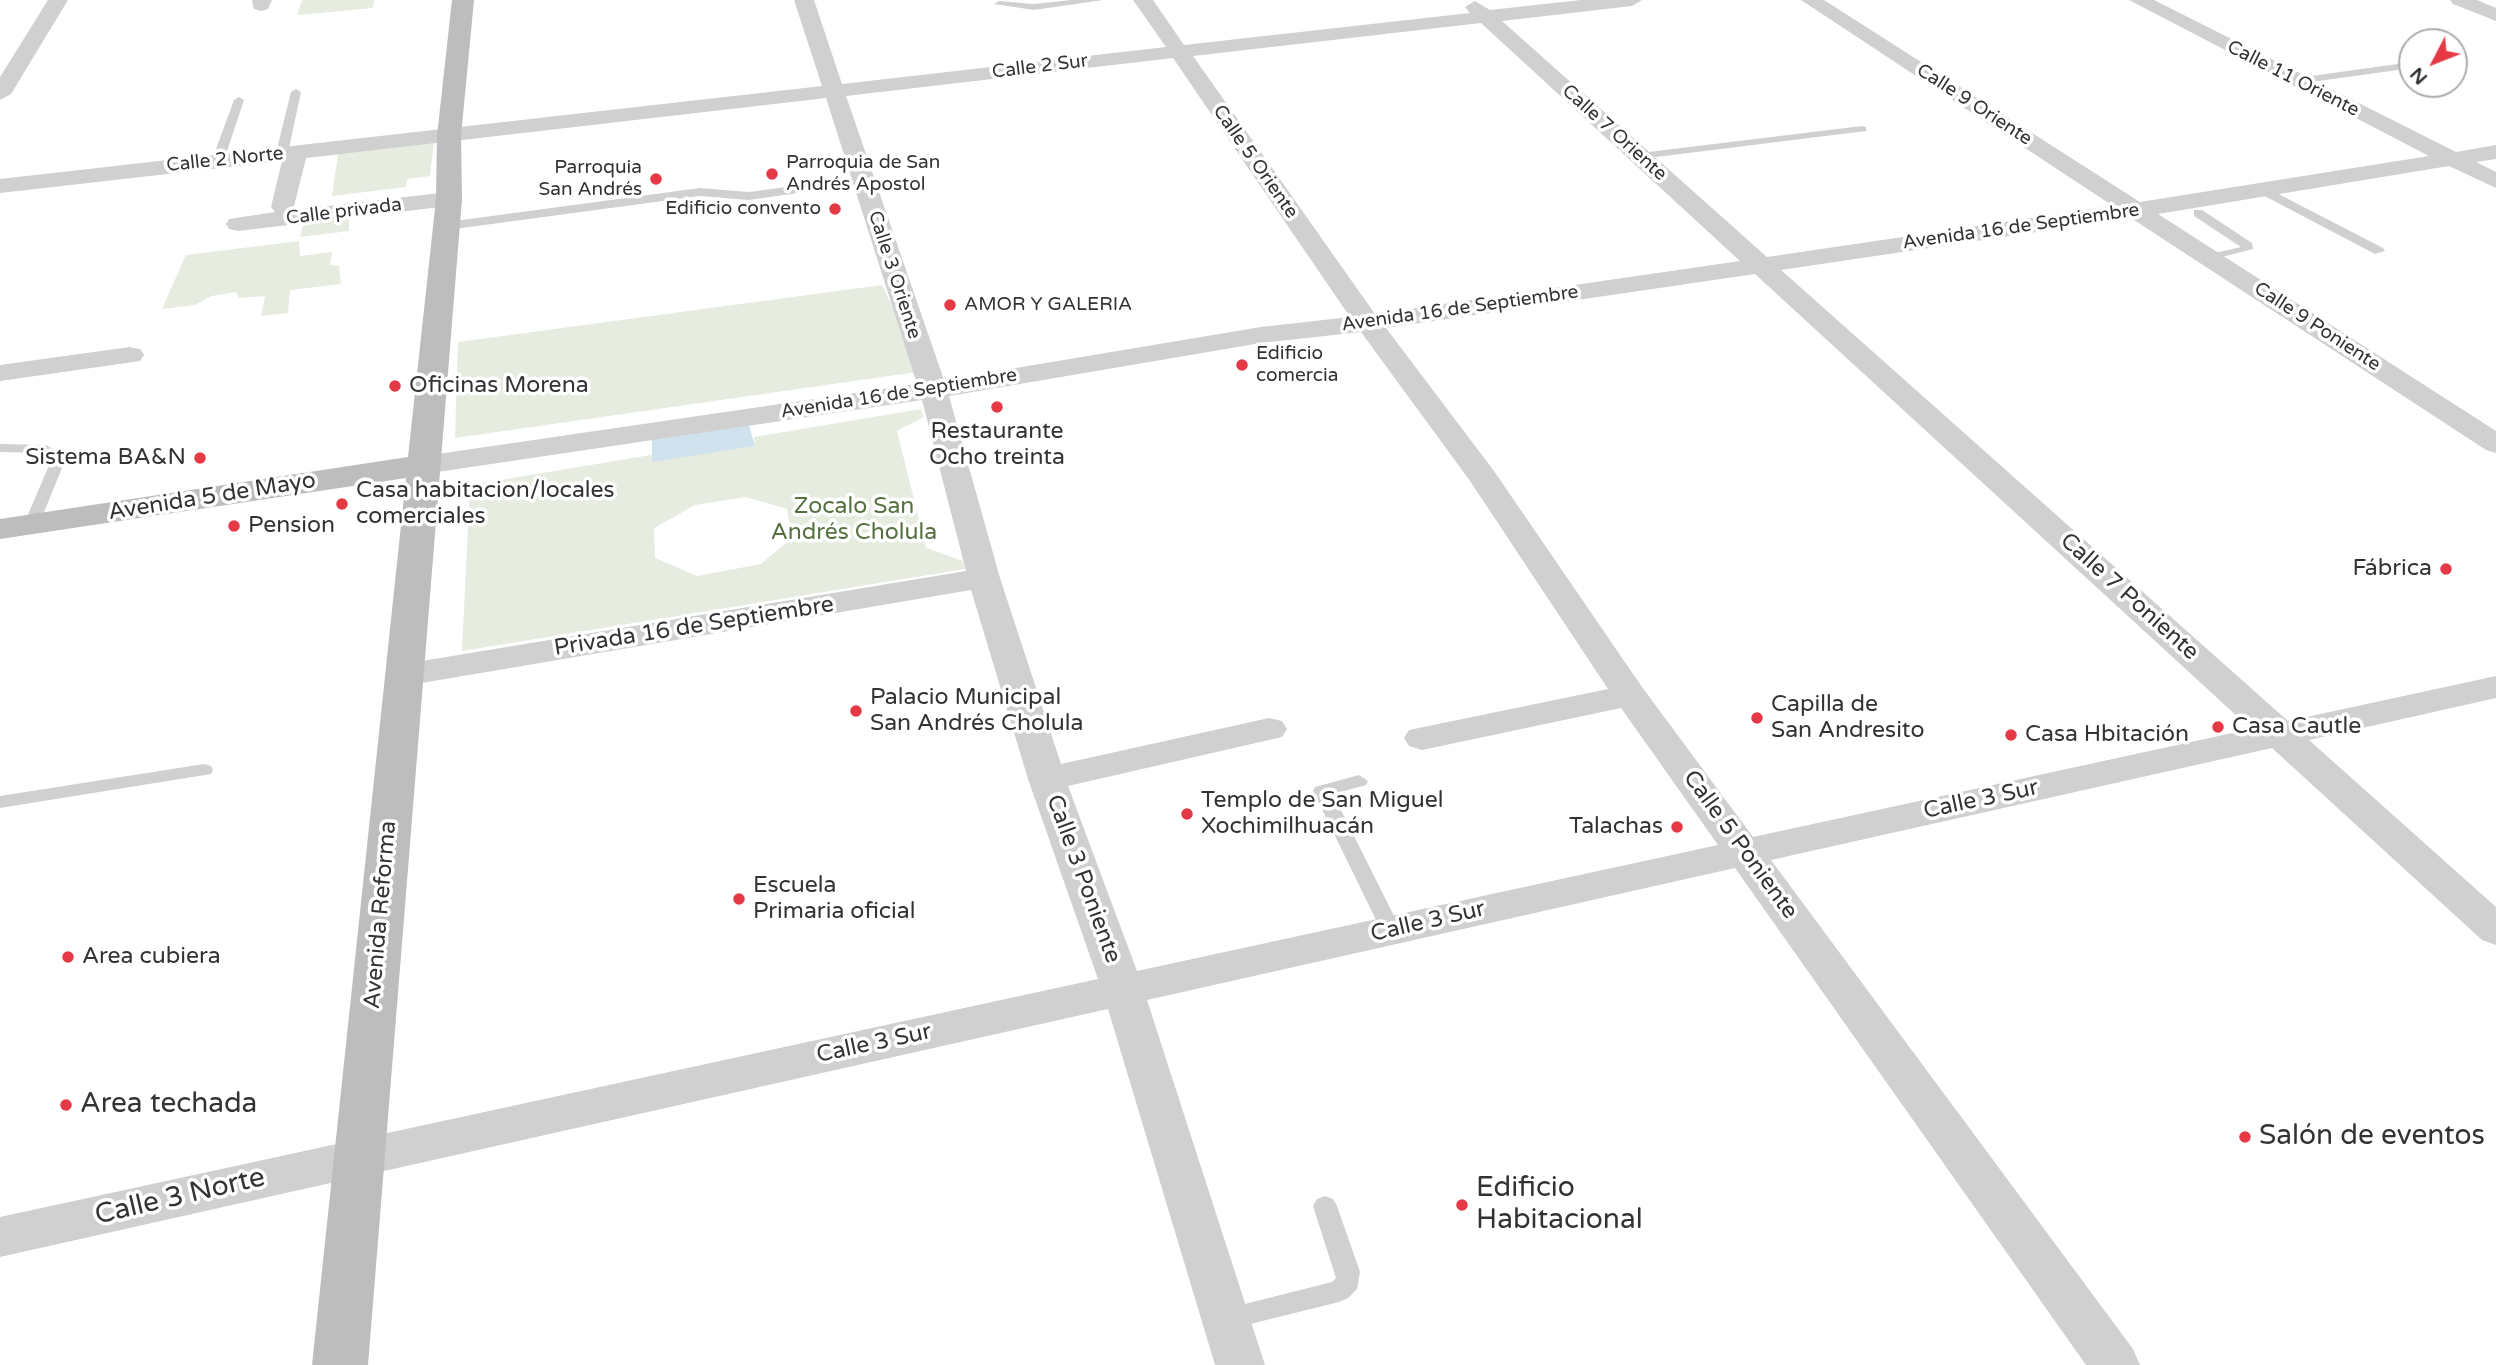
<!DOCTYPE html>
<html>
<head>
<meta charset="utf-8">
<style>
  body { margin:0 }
  #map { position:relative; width:2496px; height:1365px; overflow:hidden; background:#fff; font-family:"Varela Round",sans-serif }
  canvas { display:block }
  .north { position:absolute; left:2398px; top:28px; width:70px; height:70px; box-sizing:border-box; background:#fff; border:2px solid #adadad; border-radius:50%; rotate:228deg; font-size:19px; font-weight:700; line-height:28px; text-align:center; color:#333 }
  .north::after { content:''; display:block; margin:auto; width:24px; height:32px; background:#e63946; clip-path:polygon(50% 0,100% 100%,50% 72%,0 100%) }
</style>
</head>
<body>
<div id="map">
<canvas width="2496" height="1365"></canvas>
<div class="north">N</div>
</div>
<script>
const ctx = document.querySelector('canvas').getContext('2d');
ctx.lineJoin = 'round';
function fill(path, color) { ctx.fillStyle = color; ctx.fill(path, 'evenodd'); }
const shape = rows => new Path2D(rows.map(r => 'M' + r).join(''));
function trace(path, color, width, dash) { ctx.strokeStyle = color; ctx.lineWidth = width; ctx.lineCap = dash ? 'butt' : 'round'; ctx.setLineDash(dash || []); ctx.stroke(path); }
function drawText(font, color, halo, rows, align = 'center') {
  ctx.font = font + ' "Varela Round",sans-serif'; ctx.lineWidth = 7; ctx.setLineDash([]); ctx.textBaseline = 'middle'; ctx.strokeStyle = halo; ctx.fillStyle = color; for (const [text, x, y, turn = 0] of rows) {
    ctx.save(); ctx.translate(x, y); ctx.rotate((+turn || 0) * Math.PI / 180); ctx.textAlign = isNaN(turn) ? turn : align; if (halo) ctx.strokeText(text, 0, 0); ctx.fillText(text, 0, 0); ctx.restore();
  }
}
fill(shape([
  [302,0,374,0,373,8,297,15],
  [434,143,430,176,407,179,406,187,332,196,338,154],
  [349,218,349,231,300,237,304,221],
  [299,241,300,256,332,252,330,265,339,266,341,284,290,290,288,313,261,316,265,296,239,298,236,292,212,296,195,305,162,309,186,255],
  [882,285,924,371,455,438,458,342],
  [921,409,924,417,897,431,926,548,963,561,965,569,462,651,470,485,651,455,653,461,755,446,754,437],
  [746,497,787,509,792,538,761,564,697,576,655,558,654,528,695,505]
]), '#e6ecdf');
fill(shape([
  [749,425,755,446,652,462,652,440]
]), '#cfe2ee');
fill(shape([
  [1071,0,1103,0,1034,10,994,4,999,1,1034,4,1071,0],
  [2412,62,2412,68,2297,84,2292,81,2297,78,2412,62],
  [296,89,301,92,288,153,282,156,276,153,291,92,296,89],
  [239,97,244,100,224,160,214,162,212,160,234,100,239,97],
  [1862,126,1866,127,1866,131,1640,159,1634,156,1640,153,1862,126],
  [801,185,805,186,805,192,749,200,700,196,447,230,441,226,447,222,700,188,749,192,801,185],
  [2263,186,2383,248,2385,251,2375,254,2259,193,2257,190,2263,186],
  [2194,210,2202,210,2252,243,2253,249,2206,261,2206,255,2241,247,2194,216,2194,210],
  [0,444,46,445,63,455,64,463,38,527,32,529,24,524,50,463,49,457,43,453,0,452,0,444],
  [204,764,211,766,213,770,211,774,0,808,0,796,204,764],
  [1359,775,1368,781,1366,785,1333,794,1401,930,1398,935,1391,937,1384,935,1381,930,1313,791,1315,787,1359,775],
  [1325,1196,1333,1199,1337,1206,1360,1272,1357,1289,1348,1298,1339,1302,1226,1330,1217,1327,1214,1319,1217,1311,1332,1282,1336,1278,1313,1206,1317,1199,1325,1196]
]), '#d0d0d0');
fill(shape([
  [48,0,68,0,11,94,0,100,0,77,48,0],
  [252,0,272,0,268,9,261,11,254,9,252,0],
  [794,0,814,0,842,84,1166,47,1133,0,1153,0,1184,45,1470,13,1465,7,1475,1,1490,10,1581,0,1642,0,1632,6,1502,21,1767,257,2113,206,1801,0,1824,0,2140,202,2429,156,2129,0,2154,0,2456,152,2496,145,2496,159,2476,162,2496,172,2496,188,2449,166,2158,214,2496,431,2496,453,2486,450,2131,218,1781,270,2288,721,2496,676,2496,698,2309,740,2496,907,2496,945,2482,940,2272,748,1771,860,2133,1349,2140,1365,2086,1365,1735,868,1147,1000,1265,1365,1215,1365,1108,1009,0,1257,0,1217,1098,979,1028,779,971,590,404,686,392,683,387,675,392,667,404,664,966,571,922,400,424,474,413,471,409,465,413,459,424,456,917,384,826,98,306,158,293,210,449,192,457,194,461,199,457,204,449,206,238,231,229,229,226,224,229,219,275,212,271,207,282,161,0,193,0,179,822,86,794,0],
  [1481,23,1740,261,1375,314,1193,56,1481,23],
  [1173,58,1350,317,1261,327,944,380,846,96,1173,58],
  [1755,274,2251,729,1753,837,1642,687,1494,471,1386,328,1755,274],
  [1361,332,1470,481,1608,689,1409,730,1404,738,1409,746,1422,750,1621,708,1718,845,1137,971,1068,786,1269,740,1282,737,1287,729,1282,721,1269,718,1061,764,1000,578,949,396,1261,343,1361,332],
  [2450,0,2477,0,2496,8,2496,21,2453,4,2450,0],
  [130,347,140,349,144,355,140,361,0,381,0,365,130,347]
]), '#d0d0d0');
fill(shape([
  [452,0,474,0,461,136,462,199,368,1365,312,1365,406,478,0,539,0,519,408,457,436,199,437,136,452,0]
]), '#bdbdbd');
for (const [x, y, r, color] of [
  [772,174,7,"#e63946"],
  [656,179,7,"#e63946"],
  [835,209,7,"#e63946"],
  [950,305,7,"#e63946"],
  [1242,365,7,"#e63946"],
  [395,386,7,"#e63946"],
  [997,407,7,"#e63946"],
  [200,458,7,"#e63946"],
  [342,504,7,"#e63946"],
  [234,526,7,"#e63946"],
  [2446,569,7,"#e63946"],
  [856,711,7,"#e63946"],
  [1757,718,7,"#e63946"],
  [2218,727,7,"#e63946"],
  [2011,735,7,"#e63946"],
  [1187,814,7,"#e63946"],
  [1677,827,7,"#e63946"],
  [739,899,7,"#e63946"],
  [68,957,7,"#e63946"],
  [66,1105,7,"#e63946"],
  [2245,1137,7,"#e63946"],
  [1462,1205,7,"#e63946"]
]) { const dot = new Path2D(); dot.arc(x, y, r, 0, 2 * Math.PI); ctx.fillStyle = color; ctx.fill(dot); trace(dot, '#fff', 2.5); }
drawText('19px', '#333', '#fff', [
  ["Calle 2 Sur",1040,67,-7],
  ["Calle 11 Oriente",2293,79,27],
  ["Calle 9 Oriente",1974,105,33],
  ["Calle 7 Oriente",1614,133,42],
  ["Calle 2 Norte",225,160,-6],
  ["Calle 5 Oriente",1255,162,55],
  ["Calle privada",344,212,-7],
  ["Avenida 16 de Septiembre",2021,227,-8],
  ["Calle 3 Oriente",894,275,72],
  ["Avenida 16 de Septiembre",1460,309,-8],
  ["Calle 9 Poniente",2317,327,33],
  ["Avenida 16 de Septiembre",899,394,-9]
]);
drawText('19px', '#333', '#fff', [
  ["Parroquia de San",786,163],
  ["Andrés Apostol",786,185],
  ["Parroquia",642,168,"right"],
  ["San Andrés",642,190,"right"],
  ["Edificio convento",821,209,"right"],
  ["AMOR Y GALERIA",964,305],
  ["Edificio",1256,354],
  ["comercia",1256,376]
], 'left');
drawText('23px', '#333', '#fff', [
  ["Oficinas Morena",409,386],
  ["Restaurante",997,432,"center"],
  ["Ocho treinta",997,458,"center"],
  ["Sistema BA&N",186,458,"right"],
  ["Casa habitacion/locales",356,491],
  ["comerciales",356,517],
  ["Pension",248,526],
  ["Fábrica",2432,569,"right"],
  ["Palacio Municipal",870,698],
  ["San Andrés Cholula",870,724],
  ["Capilla de",1771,705],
  ["San Andresito",1771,731],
  ["Casa Cautle",2232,727],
  ["Casa Hbitación",2025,735],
  ["Templo de San Miguel",1201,801],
  ["Xochimilhuacán",1201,827],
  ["Talachas",1663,827,"right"],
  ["Escuela",753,886],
  ["Primaria oficial",753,912],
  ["Area cubiera",82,957]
], 'left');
drawText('23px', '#333', '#fff', [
  ["Avenida 5 de Mayo",212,497,-9],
  ["Calle 7 Poniente",2129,597,42],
  ["Privada 16 de Septiembre",694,627,-9],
  ["Calle 3 Sur",1981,800,-12],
  ["Calle 5 Poniente",1740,845,54],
  ["Calle 3 Poniente",1083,879,70],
  ["Avenida Reforma",381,915,-85],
  ["Calle 3 Sur",1428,922,-13],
  ["Calle 3 Sur",874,1044,-12]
]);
drawText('23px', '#56703f', '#fff', [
  ["Zocalo San",854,507],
  ["Andrés Cholula",854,533]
]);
drawText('28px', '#333', '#fff', [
  ["Area techada",80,1105],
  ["Salón de eventos",2259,1137],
  ["Edificio",1476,1189],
  ["Habitacional",1476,1221]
], 'left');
drawText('28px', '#333', '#fff', [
  ["Calle 3 Norte",180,1197,-13]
]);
</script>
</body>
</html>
